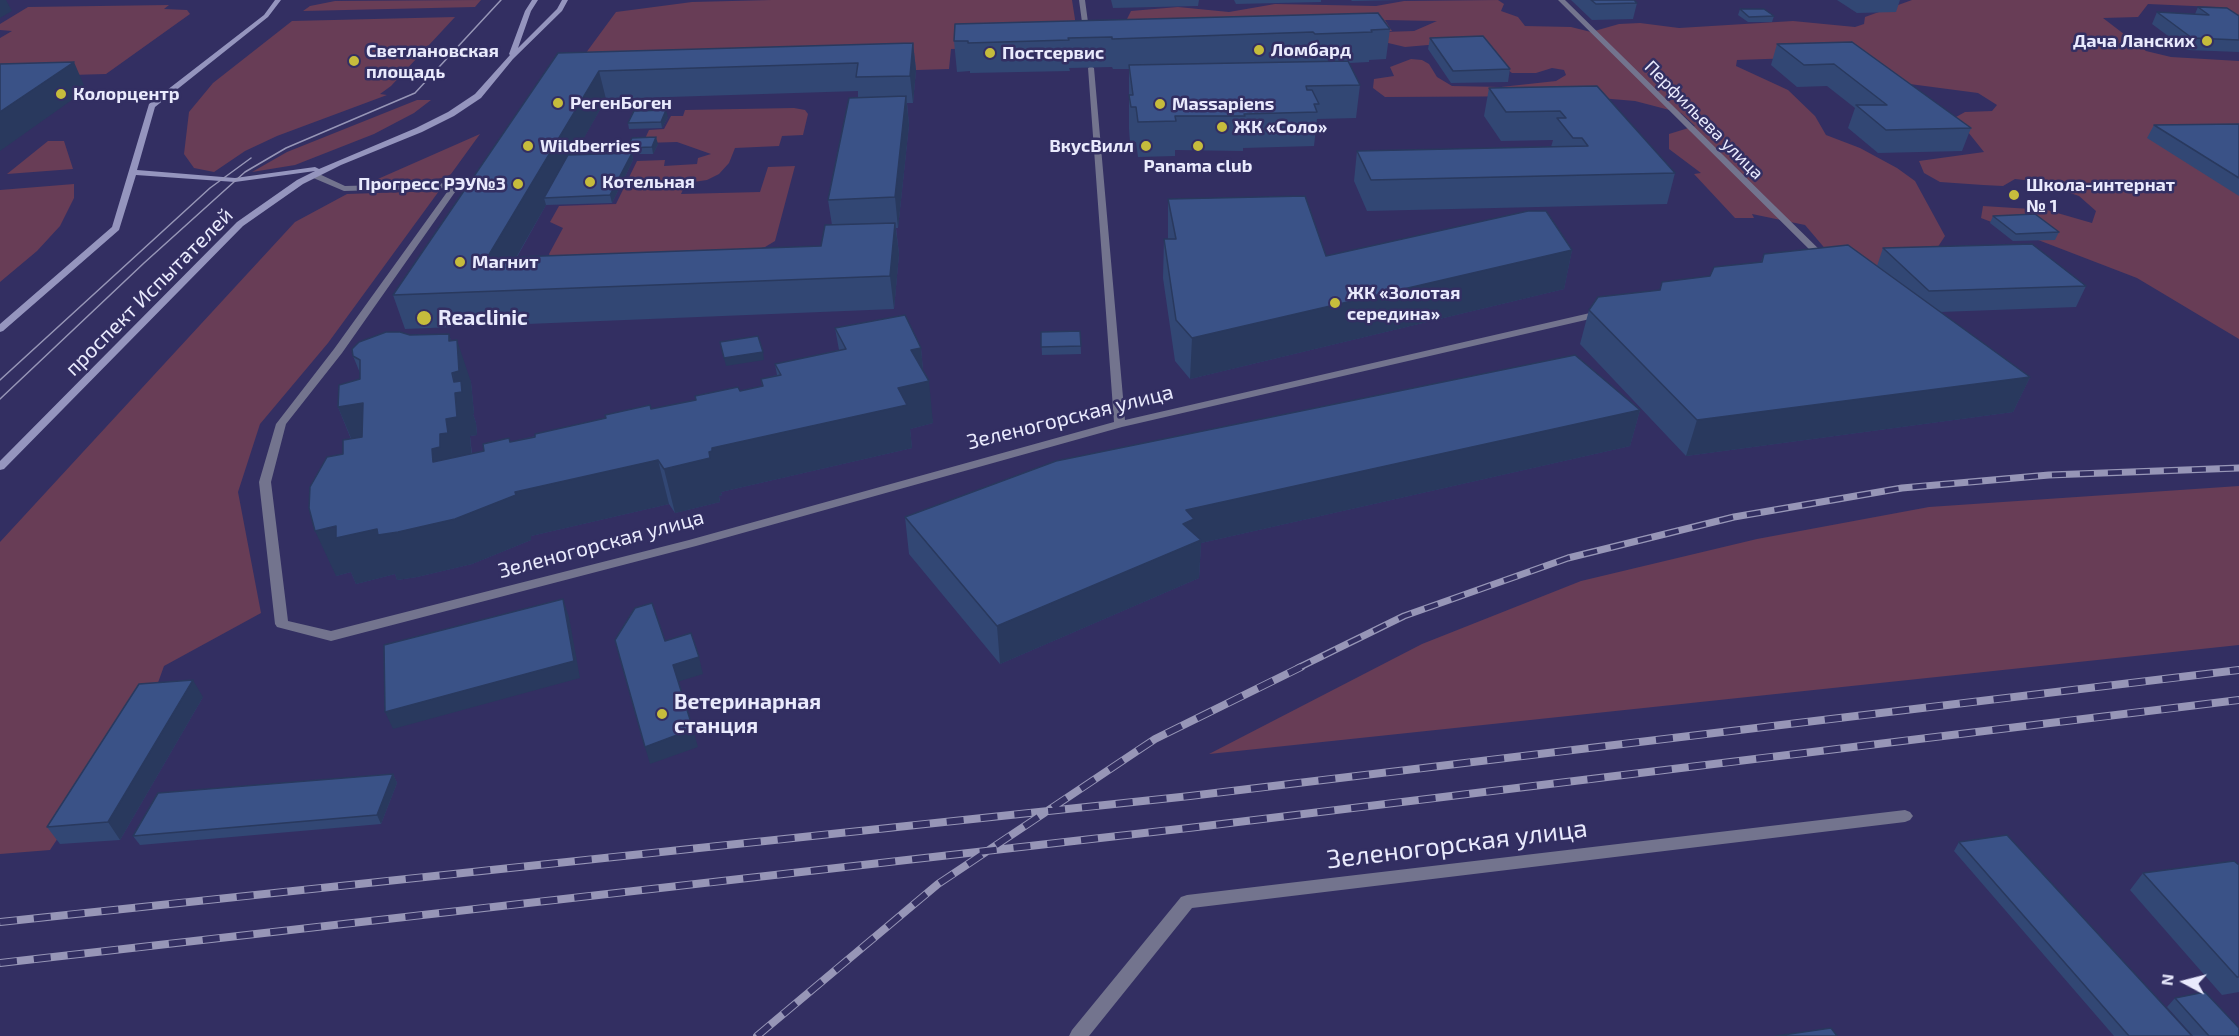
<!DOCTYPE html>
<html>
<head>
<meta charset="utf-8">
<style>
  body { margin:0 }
  #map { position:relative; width:2239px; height:1036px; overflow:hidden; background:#332f62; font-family:"Exo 2",sans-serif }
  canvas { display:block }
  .north { position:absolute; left:2155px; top:952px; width:60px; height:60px; -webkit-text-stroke:4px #332f62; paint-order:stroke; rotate:277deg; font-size:16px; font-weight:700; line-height:24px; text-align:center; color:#e9eafd }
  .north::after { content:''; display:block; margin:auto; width:21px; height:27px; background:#e9eafd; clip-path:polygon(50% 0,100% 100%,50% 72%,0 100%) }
</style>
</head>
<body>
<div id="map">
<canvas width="2239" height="1036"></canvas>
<div class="north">N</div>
</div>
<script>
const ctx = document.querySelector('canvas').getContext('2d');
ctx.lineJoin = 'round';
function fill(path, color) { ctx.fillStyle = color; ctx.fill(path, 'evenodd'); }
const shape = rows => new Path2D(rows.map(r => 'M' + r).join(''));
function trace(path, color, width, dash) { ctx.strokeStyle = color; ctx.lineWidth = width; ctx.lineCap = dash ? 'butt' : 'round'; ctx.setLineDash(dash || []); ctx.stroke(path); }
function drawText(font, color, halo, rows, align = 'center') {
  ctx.font = font + ' "Exo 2",sans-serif'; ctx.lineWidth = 5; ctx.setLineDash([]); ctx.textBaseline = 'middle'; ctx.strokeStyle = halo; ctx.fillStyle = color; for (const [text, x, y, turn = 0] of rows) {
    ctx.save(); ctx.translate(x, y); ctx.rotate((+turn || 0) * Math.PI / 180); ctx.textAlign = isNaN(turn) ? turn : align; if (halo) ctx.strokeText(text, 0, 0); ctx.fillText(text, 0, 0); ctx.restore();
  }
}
fill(shape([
  [481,0,475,7,303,11,310,6,335,1],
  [771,0,1072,0,1079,45,951,49,949,69,630,79,580,61,616,12,692,2],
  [1498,0,1504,4,1501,11,1518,17,1525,26,1571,27,1591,32,1619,24,1640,23,1679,28,1793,21,1855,27,1864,24,1865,17,1912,0,2239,0,2239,15,2215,7,2148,4,2138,17,2103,18,2146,51,2171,57,2239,61,2239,339,2137,278,1981,218,1983,206,2047,210,2092,223,2096,211,2079,196,2035,181,2015,179,2003,186,1983,185,1940,182,1924,173,1919,161,1984,152,1956,117,1965,112,1992,111,1997,105,1978,93,1902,83,1853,56,1737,60,1736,66,1788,90,1815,116,1826,135,1860,148,1897,168,1915,181,1945,236,1924,268,1876,268,1828,252,1805,225,1752,214,1754,218,1735,218,1694,174,1701,173,1669,149,1669,134,1695,126,1681,113,1635,101,1576,96,1385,97,1373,88,1374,79,1394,76,1390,67,1411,59,1422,60,1429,64,1437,77,1452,86,1501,87,1556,81,1566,75,1564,70,1552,68,1536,73,1512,73,1477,47,1428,45,1405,47,1384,42,1384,32,1414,31,1437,21,1385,20,1392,31,1295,33,1133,26,1127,19,1131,11,1178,7,1229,12,1275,4,1376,6,1404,1],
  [169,5,164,9,187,10,190,14,106,74,0,77,0,38,12,31,0,30,0,24,28,7],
  [455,17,391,86,380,94,387,95,277,136,245,151,214,172,194,168,184,154,189,112,213,83,292,21],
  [417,100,431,100,414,113,374,134,295,165,252,172,287,152],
  [794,108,805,110,808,114,803,135,782,136,779,146,735,148,729,163,719,174,707,180,686,183,681,194,760,192,768,167,795,166,775,241,765,247,751,251,552,259,549,254,563,228,550,222,559,206,616,204,637,161,665,160,664,166,697,164,698,158,711,154,677,142,643,143,649,130,664,129,671,116,683,116,685,110],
  [480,134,451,174,446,177,432,180,371,182],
  [48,141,64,141,73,169,7,174],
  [74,184,74,198,60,226,37,251,0,282,0,190],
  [439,191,328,343,260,424,238,492,261,613,164,666,155,691,50,850,0,854,0,542,295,222,347,194],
  [2239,486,2239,645,1209,754,1422,644,1581,581,1757,539,1929,507]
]), '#683d56');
fill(shape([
  [1079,0,1085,0,1090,37,1087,39,1084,37,1079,0],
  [1558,0,1565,0,1828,258,1828,262,1822,262,1558,0],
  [1091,66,1094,68,1125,420,1603,310,1608,313,1603,316,1122,427,696,546,331,641,277,627,275,624,259,482,276,424,334,349,450,188,344,191,311,177,311,173,317,173,345,186,456,183,460,185,342,353,286,424,271,482,288,621,331,631,689,540,1114,422,1088,68,1091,66],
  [1905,810,1910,812,1913,816,1910,820,1905,822,1192,908,1089,1036,1069,1036,1072,1030,1181,897,1187,895,1905,810]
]), '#73748e');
fill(shape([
  [275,0,281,0,268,17,155,107,137,170,235,178,315,167,319,169,416,128,448,112,475,94,510,55,509,54,525,11,532,0,538,0,531,11,518,48,557,9,562,0,568,0,562,11,513,59,481,98,454,116,422,132,341,165,303,184,243,226,4,469,0,470,0,461,237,222,297,180,315,171,235,182,136,175,119,230,3,331,0,332,0,324,112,227,149,104,264,15,275,0]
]), '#9595be');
trace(shape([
  [0,380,210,188,251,158],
  [0,399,144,263,245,172,286,148,415,93,501,0]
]), '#9796b7', 1.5);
const railFar1 = shape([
  [1298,668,1404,616,1568,558,1734,517,1902,488,2049,475,2239,468]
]);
const rail = shape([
  [0,922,1190,796,2239,670],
  [0,963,1197,827,2239,700],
  [757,1036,938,884,1155,739,1301,667]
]);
trace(railFar1, '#9796b7', 7);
trace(rail, '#9796b7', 8);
trace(railFar1, '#332f62', 4.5, [14]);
trace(rail, '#332f62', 6, [17]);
fill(shape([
  [1111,0,1199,0,1198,6,1113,8],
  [1234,0,1321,0,1321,2,1236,4],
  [1351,0,1401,0,1352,1],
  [1571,0,1634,0,1637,3,1633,19,1592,20],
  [1837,0,1900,0,1896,12,1857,13],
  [2198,7,2239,16,2239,52,2187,50,2152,24,2157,12,2195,14],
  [1740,9,1774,16,1772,22,1748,22,1738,15],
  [1390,29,1386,59,1369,60,1369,62,1349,63,1360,85,1356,118,1317,119,1314,146,1243,148,1243,151,1175,150,1175,156,1138,157,1136,142,1130,142,1129,129,1129,69,1113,69,1112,67,1069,68,1070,71,970,73,970,71,957,72,954,41],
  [1430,38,1510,69,1508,82,1451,83,1428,49],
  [1852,42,1971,128,1962,151,1878,153,1848,128,1855,108,1827,86,1797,87,1771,65,1777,44],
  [913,43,916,70,913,103,907,103,909,125,898,228,896,228,899,254,894,309,405,329,393,295,558,53],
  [858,91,858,98,828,200,832,225,821,246,517,257,546,205,612,203,633,160,632,154,653,154,658,144,627,148,628,153,574,155,606,99],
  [1597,86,1675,173,1667,204,1367,211,1354,181,1357,151,1551,147,1553,140,1501,141,1484,116,1489,88],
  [668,117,662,128,629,129,628,123],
  [2239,124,2239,196,2147,138,2154,125],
  [1168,199,1326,256,1572,250,1564,289,1190,379,1175,361,1163,278,1164,239,1168,239],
  [1993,216,2059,232,2055,240,2013,241,1990,223],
  [1883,248,2086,286,2076,307,1940,312,2030,377,2013,412,1686,456,1580,344,1589,310,1761,262,1764,254,1877,266],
  [835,328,921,348,923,370,933,423,910,429,912,448,721,492,722,495,719,496,720,502,675,513,669,504,531,536,531,540,472,564,417,577,397,580,395,574,356,584,351,572,336,576,343,454,351,439,338,407,360,379,360,373,353,356,410,335,449,334,451,341,471,382,474,414,473,414,476,423,477,435,470,436,472,454,484,451,510,442,651,409,762,386,761,379,777,375,775,364,839,350],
  [1080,331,1081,354,1042,355,1041,332],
  [1640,410,1630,446,1201,543,1199,578,1000,664,909,554,905,517],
  [203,697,120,840,60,844,47,827],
  [393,774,397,783,381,824,140,845,133,836],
  [1959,842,2192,1036,2114,1036,1954,851],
  [2239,865,2239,992,2222,995,2130,890,2143,873],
  [2175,998,2239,1036,2193,1036,2167,1007]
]), '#324774');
fill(shape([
  [0,0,6,0,12,11,0,18],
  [913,43,916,70,913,103,910,76],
  [74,62,86,90,0,151,0,112],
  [599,71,606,99,550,198,544,198,546,205,497,291,487,258],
  [906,96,909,125,898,228,895,197],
  [666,110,668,117,662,128,661,122],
  [656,137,658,144,653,154,652,147],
  [632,153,633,160,612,203,610,195],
  [895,223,899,254,894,309,890,276],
  [1572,250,1564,289,1190,379,1192,338],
  [449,334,458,362,457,340,471,382,474,414,473,414,476,423,477,435,470,436,472,461,433,462,432,449,440,434,446,419,454,382],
  [921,348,924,382,929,381,933,423,910,429,912,448,721,492,722,495,719,496,720,502,675,513,664,469,709,452,712,448,898,388,911,350],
  [763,352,764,360,726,366,724,358],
  [2030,377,2013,412,1686,456,1697,420],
  [363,403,380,446,356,450,338,407],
  [1640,410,1630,446,1201,543,1199,578,1000,664,997,626,1183,524,1186,510],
  [658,460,669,504,531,536,531,540,472,564,417,577,397,580,395,574,356,584,351,572,336,576,315,531,515,492],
  [563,599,569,617,580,678,393,729,385,712],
  [699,657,703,674,677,682,673,665],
  [193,680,203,697,120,840,108,822],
  [693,729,698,747,650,764,645,747],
  [393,774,397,783,381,824,377,815]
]), '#29395e');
const building = shape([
  [1591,0,1634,0,1637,3,1596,4,1591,0],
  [2198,7,2227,8,2239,16,2239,40,2192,38,2157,12,2209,15,2198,7],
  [1740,9,1764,9,1774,16,1749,17,1740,9],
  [1378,13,1390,29,1371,30,1372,32,1315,34,1313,32,1112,39,1112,37,1068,38,1069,40,968,43,968,41,954,41,955,24,1378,13],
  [1483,36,1510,69,1453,71,1430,38,1483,36],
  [1852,42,1971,128,1886,130,1856,105,1887,105,1834,64,1804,65,1777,44,1852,42],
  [913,43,910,76,856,77,858,63,599,71,487,258,821,246,825,225,895,223,890,276,393,295,558,53,913,43],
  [1348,61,1360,85,1306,86,1307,90,1312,90,1319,104,1314,104,1317,112,1244,114,1245,116,1175,116,1176,121,1138,122,1136,107,1131,107,1129,95,1133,95,1129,65,1348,61],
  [74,62,0,112,0,64,74,62],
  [1597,86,1675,173,1371,180,1357,151,1588,146,1582,138,1573,138,1557,118,1566,118,1560,111,1506,112,1489,88,1597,86],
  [906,96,895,197,828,200,849,98,906,96],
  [666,110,661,122,628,123,634,111,666,110],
  [2239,124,2239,178,2154,125,2239,124],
  [656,137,652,147,627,148,632,138,656,137],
  [632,153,610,195,544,198,568,155,632,153],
  [1305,196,1326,256,1528,211,1546,211,1572,250,1192,338,1176,320,1164,239,1176,239,1168,199,1305,196],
  [2035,214,2059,232,2016,234,1993,216,2035,214],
  [2032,244,2086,286,1929,291,1883,248,2032,244],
  [1848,245,2030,377,1697,420,1589,310,1598,297,1660,290,1662,282,1710,276,1714,267,1762,262,1764,254,1848,245],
  [905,315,921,348,911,350,929,381,898,388,907,405,712,448,712,451,709,452,710,458,664,469,658,460,515,492,516,495,455,519,398,532,378,535,377,529,336,538,336,526,315,531,309,508,310,487,327,457,343,454,343,440,362,437,363,403,338,407,339,385,360,379,360,360,353,356,352,349,359,342,386,332,400,332,410,335,449,334,449,341,457,340,459,371,452,373,454,382,461,381,462,392,455,393,457,417,446,419,448,433,440,434,440,447,432,449,433,462,484,451,483,444,509,438,510,442,535,437,535,434,606,418,605,415,650,405,651,409,696,400,695,396,738,387,740,391,763,386,761,379,781,375,775,364,846,349,835,328,905,315],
  [1080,331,1081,346,1041,347,1041,332,1080,331],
  [758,336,763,352,724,358,720,342,758,336],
  [1575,355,1640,410,1186,510,1194,519,1183,524,1201,540,997,626,905,517,1056,461,1575,355],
  [563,599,574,661,385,712,384,645,563,599],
  [652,603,665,641,691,633,699,657,673,665,693,729,645,747,615,640,635,608,652,603],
  [193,680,108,822,47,827,139,684,193,680],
  [393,774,377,815,133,836,158,793,393,774],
  [2007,835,2192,1036,2129,1036,1959,842,2007,835],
  [2234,861,2239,865,2239,977,2237,977,2143,873,2234,861],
  [2205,992,2239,1028,2239,1036,2209,1036,2175,998,2205,992],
  [1831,1028,1837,1036,1776,1036,1831,1028]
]);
fill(building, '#3a5287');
trace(building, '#29395e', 1.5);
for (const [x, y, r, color] of [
  [2207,41,6,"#c6bc3c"],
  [1259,50,6,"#c6bc3c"],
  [990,53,6,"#c6bc3c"],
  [354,61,6,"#c6bc3c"],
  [61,94,6,"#c6bc3c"],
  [558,103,6,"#c6bc3c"],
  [1160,104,6,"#c6bc3c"],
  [1222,127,6,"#c6bc3c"],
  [528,146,6,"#c6bc3c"],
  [1146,146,6,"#c6bc3c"],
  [1198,146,6,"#c6bc3c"],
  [590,182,6,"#c6bc3c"],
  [518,184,6,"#c6bc3c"],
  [2014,195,6,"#c6bc3c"],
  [460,262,6,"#c6bc3c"],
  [1335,303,6,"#c6bc3c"],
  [424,318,8,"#c6bc3c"],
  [662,714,6,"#c6bc3c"]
]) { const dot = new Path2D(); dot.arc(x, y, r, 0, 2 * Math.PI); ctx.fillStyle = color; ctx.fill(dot); trace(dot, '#332f62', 2); }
drawText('bold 18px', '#e9eafd', '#332f62', [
  ["Дача Ланских",2195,41,"right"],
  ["Ломбард",1271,50],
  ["Светлановская",366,51],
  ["площадь",366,72],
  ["Постсервис",1002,53],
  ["Колорцентр",73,94],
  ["РегенБоген",570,103],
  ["Massapiens",1172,104],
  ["ЖК «Соло»",1234,127],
  ["Wildberries",540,146],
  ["ВкусВилл",1134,146,"right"],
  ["Panama club",1198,166,"center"],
  ["Котельная",602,182],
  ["Прогресс РЭУ№3",506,184,"right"],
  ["Школа-интернат",2026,185],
  ["№ 1",2026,206],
  ["Магнит",472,262],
  ["ЖК «Золотая",1347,293],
  ["середина»",1347,314]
], 'left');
drawText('18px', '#e9eafd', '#332f62', [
  ["Перфильева улица",1704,120,45]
]);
drawText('21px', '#e9eafd', '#332f62', [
  ["проспект Испытателей",149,292,-45],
  ["Зеленогорская улица",1070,417,-14],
  ["Зеленогорская улица",601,544,-15]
]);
drawText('bold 21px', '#e9eafd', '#332f62', [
  ["Reaclinic",438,318],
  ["Ветеринарная",674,702],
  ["станция",674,726]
], 'left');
drawText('26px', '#e9eafd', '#332f62', [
  ["Зеленогорская улица",1457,844,-7]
]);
</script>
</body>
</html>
